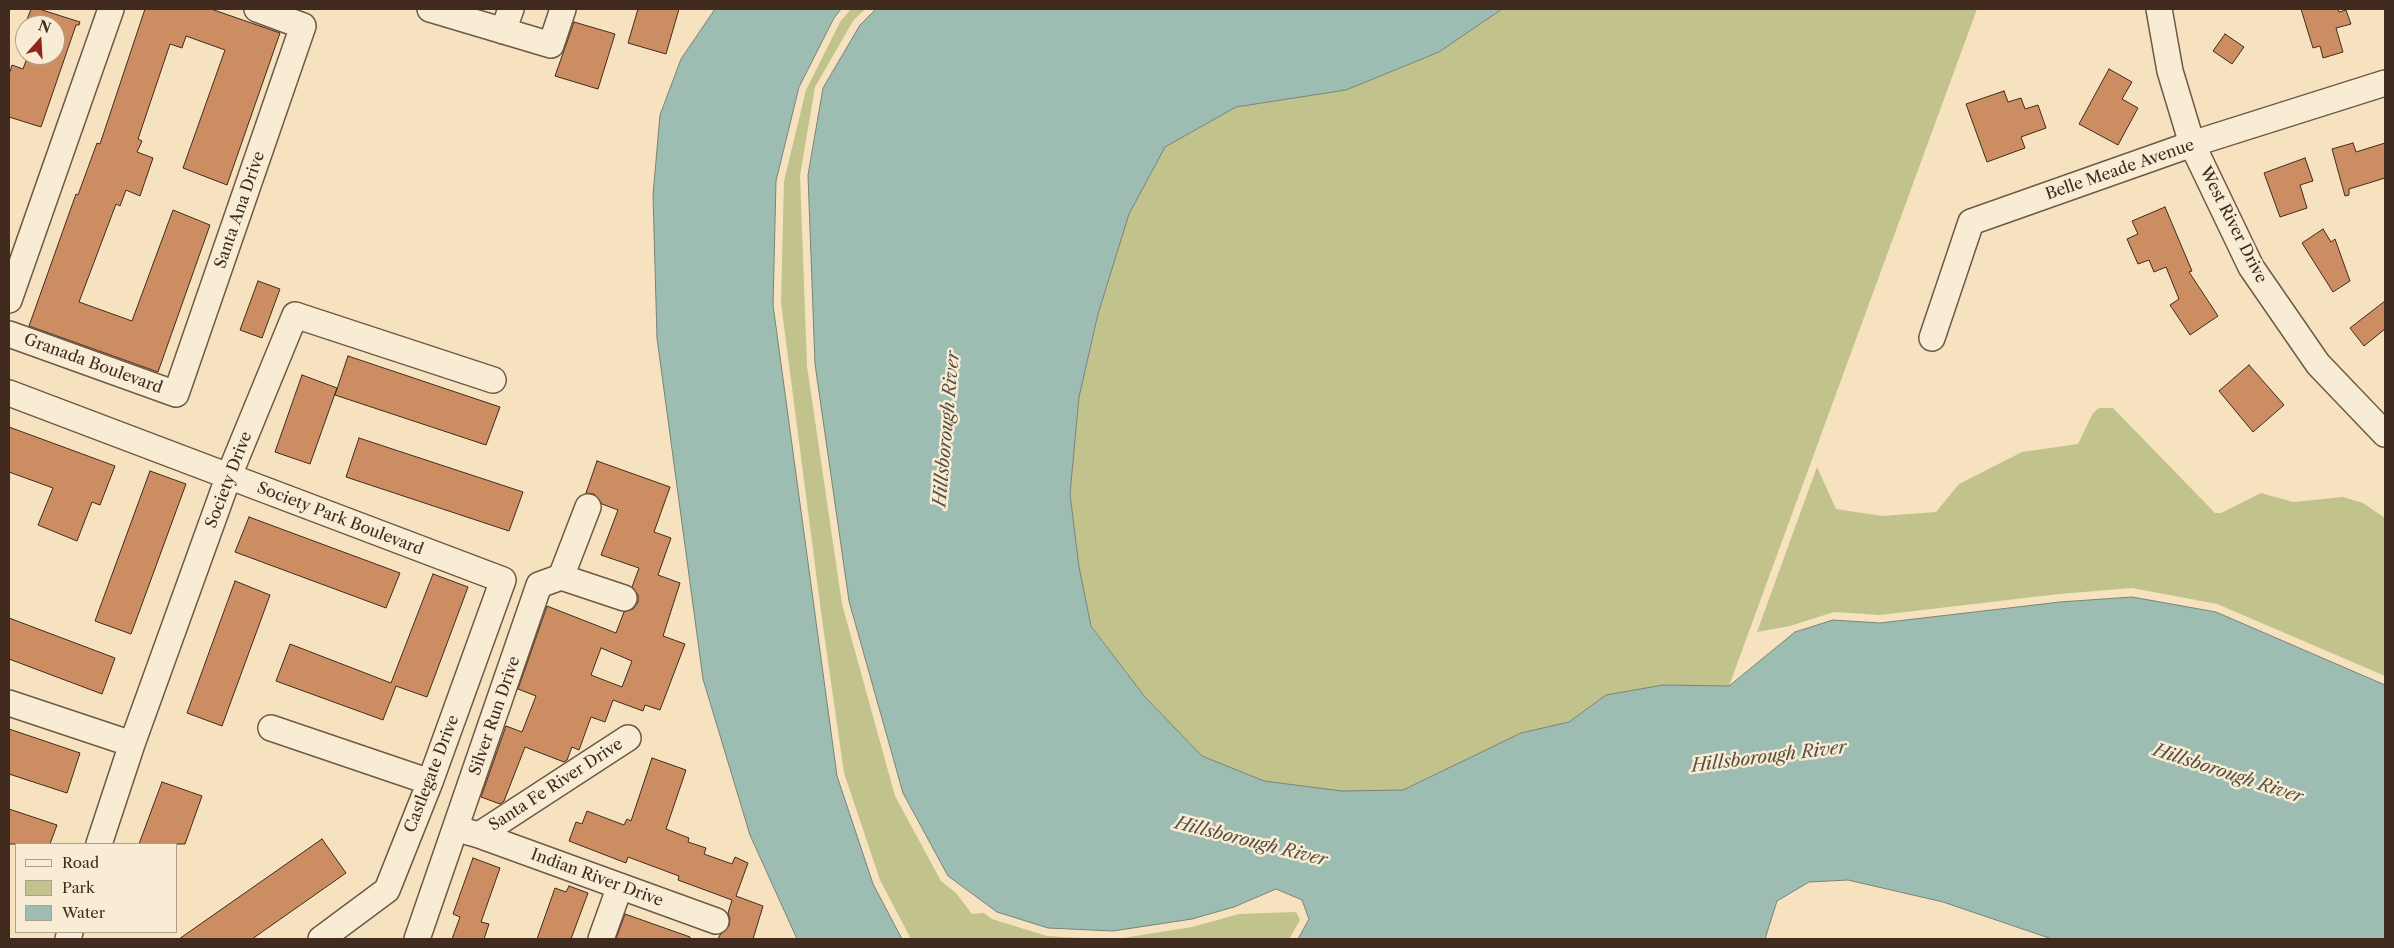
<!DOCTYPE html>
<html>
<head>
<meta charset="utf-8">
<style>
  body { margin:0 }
  #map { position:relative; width:2394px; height:948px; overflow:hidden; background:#f6e2be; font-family:"Libre Caslon Text",serif }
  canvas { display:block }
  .frame { position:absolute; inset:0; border:10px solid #412b1e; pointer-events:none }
  .legend { position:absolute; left:15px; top:843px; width:162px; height:90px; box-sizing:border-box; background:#f9ecd5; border:1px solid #af9f8c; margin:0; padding:6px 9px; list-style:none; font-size:15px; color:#412b1e }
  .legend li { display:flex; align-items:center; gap:10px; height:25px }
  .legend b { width:25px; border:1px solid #af9f8c }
  .north { position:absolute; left:15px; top:15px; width:50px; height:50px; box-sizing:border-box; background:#f9ecd5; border:1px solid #af9f8c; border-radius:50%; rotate:19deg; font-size:14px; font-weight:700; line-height:20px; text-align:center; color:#412b1e }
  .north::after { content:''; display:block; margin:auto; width:18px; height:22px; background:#8f2418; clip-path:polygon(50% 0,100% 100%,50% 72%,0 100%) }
</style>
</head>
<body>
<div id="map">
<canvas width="2394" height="948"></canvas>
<div class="frame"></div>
<ul class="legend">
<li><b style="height:6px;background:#f9ecd5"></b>Road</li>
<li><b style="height:14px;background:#c2c28d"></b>Park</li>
<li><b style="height:14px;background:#9dbdb3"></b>Water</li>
</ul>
<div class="north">N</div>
</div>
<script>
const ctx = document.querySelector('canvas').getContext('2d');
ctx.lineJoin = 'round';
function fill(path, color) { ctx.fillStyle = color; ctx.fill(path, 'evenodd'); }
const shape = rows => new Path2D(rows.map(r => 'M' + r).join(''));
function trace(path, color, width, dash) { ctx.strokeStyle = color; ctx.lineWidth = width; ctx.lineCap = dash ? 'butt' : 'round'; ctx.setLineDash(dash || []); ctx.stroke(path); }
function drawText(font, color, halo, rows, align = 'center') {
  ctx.font = font + ' "Libre Caslon Text",serif'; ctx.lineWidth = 5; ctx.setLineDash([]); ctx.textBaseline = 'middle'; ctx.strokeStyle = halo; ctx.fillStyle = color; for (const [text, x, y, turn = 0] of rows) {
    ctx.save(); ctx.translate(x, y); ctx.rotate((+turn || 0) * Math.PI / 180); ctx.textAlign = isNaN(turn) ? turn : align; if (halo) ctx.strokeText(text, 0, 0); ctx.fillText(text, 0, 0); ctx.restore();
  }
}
fill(shape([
  [851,9,865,9,853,21,815,87,800,176,807,366,842,604,895,796,941,881,956,893,972,914,984,913,992,919,1047,936,1098,939,911,939,880,880,844,773,822,619,781,303,784,181,806,90,840,22],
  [1502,9,1977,9,1729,686,1663,685,1606,695,1569,722,1521,733,1403,790,1342,791,1264,781,1202,756,1145,697,1091,625,1079,567,1070,494,1079,397,1098,314,1129,214,1165,147,1236,107,1346,90,1439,52],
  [2099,408,2113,408,2215,513,2221,513,2261,493,2293,502,2343,497,2363,503,2385,518,2385,676,2217,604,2132,588,2059,594,1880,615,1834,612,1790,626,1757,632,1817,467,1836,509,1882,516,1936,512,1959,484,2022,452,2078,444,2093,413],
  [1296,912,1300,920,1289,939,1117,939,1192,927,1239,914]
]), '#c2c28d');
const water = shape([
  [715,9,841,9,834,18,799,87,776,181,773,305,837,776,873,884,902,939,797,939,750,835,703,679,657,338,653,195,660,115,681,59,715,9],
  [876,9,1502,9,1439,52,1346,90,1236,107,1165,147,1129,214,1098,314,1079,397,1070,494,1079,567,1091,626,1145,697,1202,756,1264,781,1342,791,1403,790,1521,733,1569,722,1606,695,1663,685,1729,686,1795,632,1833,620,1880,623,2060,602,2132,597,2216,612,2385,685,2385,939,2052,939,1943,902,1848,880,1809,882,1777,901,1765,939,1298,939,1309,919,1302,900,1276,889,1234,907,1192,919,1113,931,1048,928,997,912,948,876,903,793,849,601,815,364,808,175,823,88,860,25,876,9]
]);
fill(water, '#9dbdb3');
trace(water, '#788377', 1);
const building = shape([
  [31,9,39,9,80,22,79,25,76,25,41,127,9,117,9,75,12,65,23,69,28,55,55,55,55,25,25,25,31,9],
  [145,9,211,9,280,33,227,185,183,168,225,50,186,36,182,48,170,44,138,139,142,141,137,152,153,158,140,196,126,190,120,206,116,204,79,302,132,321,173,210,210,225,158,372,29,326,76,194,78,195,97,143,100,144,145,9],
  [638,9,679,9,666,54,628,43,638,9],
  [2301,9,2338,9,2339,12,2346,10,2351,24,2336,28,2343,52,2323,58,2320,46,2313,48,2301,9],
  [574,22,615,34,598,89,555,76,574,22],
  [2225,34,2244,47,2232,64,2213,51,2225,34],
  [2109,69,2132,82,2122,99,2138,108,2118,145,2079,124,2109,69],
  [2004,91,2008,102,2021,98,2025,109,2038,105,2046,128,2021,137,2025,148,1987,162,1966,104,2004,91],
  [2353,143,2356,152,2385,143,2385,178,2349,189,2349,195,2345,196,2332,149,2353,143],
  [2305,158,2313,181,2300,185,2307,208,2280,217,2264,173,2305,158],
  [2165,207,2192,271,2189,272,2218,316,2190,335,2170,305,2179,299,2166,267,2154,272,2149,260,2138,264,2127,239,2138,234,2132,221,2165,207],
  [2323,229,2331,242,2335,239,2350,281,2333,292,2302,243,2323,229],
  [258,281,280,289,262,338,240,330,258,281],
  [2385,301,2385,329,2364,346,2350,328,2385,301],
  [348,356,500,407,486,445,335,395,348,356],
  [2249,365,2284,405,2253,432,2219,391,2249,365],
  [302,375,337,388,310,464,275,452,302,375],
  [9,427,115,466,100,505,92,502,77,541,38,525,53,488,9,472,9,427],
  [359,438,523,492,509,531,346,477,359,438],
  [597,461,670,487,654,532,671,538,658,575,680,583,663,636,685,644,660,710,645,705,643,711,613,700,605,722,591,717,579,750,572,747,567,760,564,762,525,747,504,801,500,804,481,797,506,726,522,732,536,696,518,689,547,606,616,633,624,612,633,609,638,602,638,595,632,587,639,568,601,555,618,510,602,504,594,494,586,493,597,461],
  [601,648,632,661,622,687,591,675,601,648],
  [150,471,186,484,131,634,95,621,150,471],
  [249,517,400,573,386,608,235,552,249,517],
  [433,574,468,587,427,697,396,686,383,720,276,681,290,644,391,683,433,574],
  [235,581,270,595,222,726,187,713,235,581],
  [9,618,115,658,102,694,9,659,9,618],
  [9,729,80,753,67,793,9,774,9,729],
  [652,758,686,770,666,829,689,838,688,842,706,848,704,854,732,864,735,857,748,863,736,896,763,906,753,939,718,939,720,935,729,926,730,919,728,913,732,900,678,880,679,876,628,857,626,863,569,841,576,822,582,824,587,811,624,825,627,819,631,821,652,758],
  [162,782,202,796,185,844,139,844,162,782],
  [9,809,57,825,50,844,9,844,9,809],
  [322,839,346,873,252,939,179,939,322,839],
  [473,858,500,868,481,922,489,924,484,939,452,939,460,917,453,914,473,858],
  [569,886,588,893,571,939,537,939,555,888,566,892,569,886],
  [625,914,690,937,690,939,616,939,625,914]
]);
fill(building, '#cc8d63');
trace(building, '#412b1e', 1);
const minor = shape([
  [430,9,551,45,563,9],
  [2159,9,2170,71,2192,144,2251,267,2318,364,2385,434],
  [503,31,511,9],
  [9,300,111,9],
  [9,334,176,394,303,26,257,9],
  [1932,338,1971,222,2192,144,2385,83],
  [9,393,503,580,430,782,387,890,321,939],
  [561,577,624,598],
  [9,703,132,744],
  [271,728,430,782],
  [468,832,479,835,628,738],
  [479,835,716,921],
  [99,844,132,744,228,478,295,315,493,380],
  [68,939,70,932],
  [417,939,539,585,561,577,588,507],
  [601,939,620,886]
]);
trace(minor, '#6e5946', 28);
trace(minor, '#f9ecd5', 25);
drawText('16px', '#412b1e', '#f9ecd5', [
  ["Belle Meade Avenue",2120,170,-19],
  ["Santa Ana Drive",240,210,-71],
  ["West River Drive",2233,225,63],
  ["Granada Boulevard",93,364,20],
  ["Society Drive",229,480,-69],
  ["Society Park Boulevard",340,519,21],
  ["Silver Run Drive",495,716,-71],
  ["Castlegate Drive",432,774,-69],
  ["Santa Fe River Drive",556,785,-33],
  ["Indian River Drive",597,878,20]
]);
drawText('italic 18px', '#585043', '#f9ecd5', [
  ["Hillsborough River",947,429,-85],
  ["Hillsborough River",1769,757,-7],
  ["Hillsborough River",2228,774,18],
  ["Hillsborough River",1251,842,14]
]);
</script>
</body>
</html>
